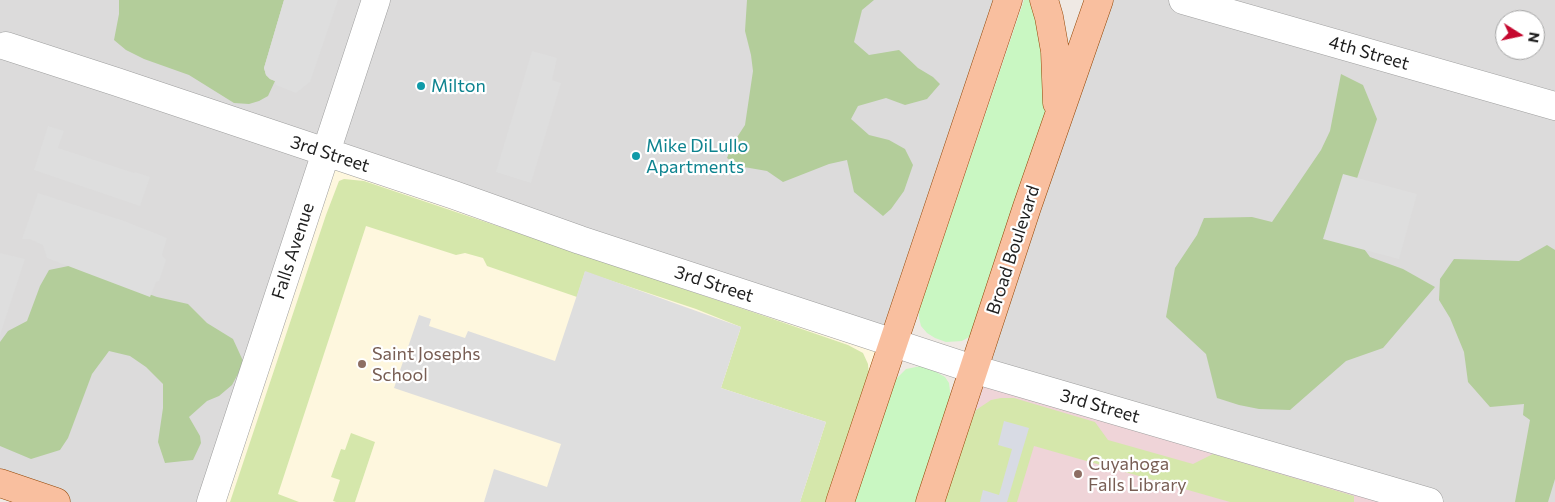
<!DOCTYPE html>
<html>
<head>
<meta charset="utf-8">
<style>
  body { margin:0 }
  #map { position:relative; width:1555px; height:502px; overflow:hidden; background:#efe9e4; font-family:Commissioner,sans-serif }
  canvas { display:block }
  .north { position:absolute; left:1495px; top:10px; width:50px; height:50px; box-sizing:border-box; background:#fff; border:1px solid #a5a5a5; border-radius:50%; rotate:100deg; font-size:14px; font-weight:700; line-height:20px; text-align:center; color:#1e1e1e }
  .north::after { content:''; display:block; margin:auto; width:18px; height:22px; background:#c5072e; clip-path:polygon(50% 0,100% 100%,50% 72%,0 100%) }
</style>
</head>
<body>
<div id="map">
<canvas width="1555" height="502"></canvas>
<div class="north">N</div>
</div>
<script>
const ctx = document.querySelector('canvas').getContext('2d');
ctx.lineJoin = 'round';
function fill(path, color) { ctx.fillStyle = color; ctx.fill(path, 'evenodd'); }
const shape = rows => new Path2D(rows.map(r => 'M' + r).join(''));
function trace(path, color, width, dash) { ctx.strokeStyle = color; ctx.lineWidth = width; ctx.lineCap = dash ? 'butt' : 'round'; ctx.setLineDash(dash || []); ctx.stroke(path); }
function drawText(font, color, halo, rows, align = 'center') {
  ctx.font = font + ' Commissioner,sans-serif'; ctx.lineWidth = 4.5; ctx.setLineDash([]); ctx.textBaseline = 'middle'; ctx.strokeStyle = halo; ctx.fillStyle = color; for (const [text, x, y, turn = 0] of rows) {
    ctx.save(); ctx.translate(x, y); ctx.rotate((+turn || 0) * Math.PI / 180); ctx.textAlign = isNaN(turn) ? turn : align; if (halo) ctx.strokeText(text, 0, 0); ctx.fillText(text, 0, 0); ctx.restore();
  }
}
fill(shape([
  [0,0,1008,0,894,343,210,502,56,502,0,483],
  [1099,0,1555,0,1555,502,1432,502,973,369],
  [1505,20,1535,20,1535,50,1505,50]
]), '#dcdbdb');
fill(shape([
  [975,379,1403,502,935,502]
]), '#efd4d8');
fill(shape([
  [326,153,894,343,840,502,211,502]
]), '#fef7de');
fill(shape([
  [344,179,364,181,764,316,848,345,863,353,868,364,869,377,827,502,800,502,826,422,721,388,741,327,696,309,585,272,577,297,487,266,483,258,465,253,456,255,366,226,278,494,299,502,230,502,326,215,339,181],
  [1001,398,1014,398,1095,422,1108,440,1193,464,1213,454,1354,496,1354,502,1230,502,1034,446,1017,502,944,502,971,422,976,410,991,400],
  [351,433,375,442,355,502,336,502,333,501,340,480,331,477,341,449,345,450]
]), '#d5e7ab');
fill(shape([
  [119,0,284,0,264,68,266,75,270,79,275,81,268,96,259,101,249,104,234,103,189,75,144,59,126,50,114,40,119,14],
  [747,0,874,0,862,10,854,42,869,55,899,50,918,68,933,77,940,84,927,99,905,105,886,98,858,106,851,119,869,135,889,140,905,149,913,165,904,191,891,209,883,216,854,192,847,160,829,164,783,182,767,171,738,166,727,158,732,145,745,125,753,71,751,55,745,31],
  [1341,74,1363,85,1377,119,1343,220,1370,257,1403,269,1435,287,1383,348,1346,361,1290,410,1259,409,1239,405,1217,398,1206,354,1166,317,1175,268,1197,235,1204,218,1252,217,1272,222,1321,150,1330,131],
  [1547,245,1555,250,1555,479,1548,502,1515,502,1530,420,1523,415,1524,404,1490,407,1468,382,1464,352,1450,318,1439,300,1440,279,1454,259,1519,261],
  [88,262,124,285,157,297,188,304,207,323,233,339,244,363,232,385,219,396,207,401,189,417,200,436,201,443,193,460,165,463,158,442,163,408,163,384,146,367,130,356,109,351,92,374,68,438,60,450,31,459,0,446,0,342,8,331,27,321,40,286,49,270]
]), '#b3cd9a');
fill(shape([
  [1024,0,1038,0,1046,112,973,331,969,337,962,341,946,342,935,338,927,333,921,326,919,318,919,310],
  [921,366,931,369,945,377,949,383,951,399,916,502,854,502,896,379,906,369]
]), '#c9f7c2');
fill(shape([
  [284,0,338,0,310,82,296,93,276,85,275,81,270,79,266,75,264,68],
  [532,51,557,58,552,80,561,83,531,183,496,172],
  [48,126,64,131,58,148,134,173,135,172,150,177,140,206,34,170],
  [1343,174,1417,194,1399,259,1323,239],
  [38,193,124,221,167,238,162,255,166,260,159,281,156,282,150,297,47,258,43,245,30,239,22,239],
  [0,253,25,259,0,335],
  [585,271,741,327,721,388,826,422,800,502,484,502,494,469,547,487,561,444,394,388,419,315,431,319,429,326,465,338,468,331,555,361]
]), '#dedede');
fill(shape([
  [1004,421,1029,428,1007,502,980,502,983,490,999,495,1012,449,998,445]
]), '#d8dbe4');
const minor = shape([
  [1183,0,1555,106],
  [6,46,117,82,454,195,580,240,973,369,1429,502],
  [211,502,376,0]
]);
const major = shape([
  [1044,0,1049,17,1055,51,1057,103],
  [0,483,56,502],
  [840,502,1008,0],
  [930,502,1027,207,1099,0]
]);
trace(minor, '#9f9f9f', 29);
trace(major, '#934605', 29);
trace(minor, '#fff', 28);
trace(major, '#f9bf9f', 28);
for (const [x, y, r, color] of [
  [421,86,5,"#0f9aa8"],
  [636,156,5,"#0f9aa8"],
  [362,364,5,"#8d6e63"],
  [1078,474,5,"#8d6e63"]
]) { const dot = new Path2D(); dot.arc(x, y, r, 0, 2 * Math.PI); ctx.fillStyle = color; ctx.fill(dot); trace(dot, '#fff', 2); }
drawText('18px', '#1e1e1e', '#fff', [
  ["4th Street",1369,53,16],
  ["3rd Street",330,154,18],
  ["Broad Boulevard",1013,250,-72],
  ["Falls Avenue",293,251,-72],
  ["3rd Street",714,284,18],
  ["3rd Street",1100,406,16]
]);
drawText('18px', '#0d838f', '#fff', [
  ["Milton",431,86],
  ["Mike DiLullo",646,146],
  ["Apartments",646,167]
], 'left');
drawText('18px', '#785e54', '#fff', [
  ["Saint Josephs",372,354],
  ["School",372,375],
  ["Cuyahoga",1088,464],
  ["Falls Library",1088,485]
], 'left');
</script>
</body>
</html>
